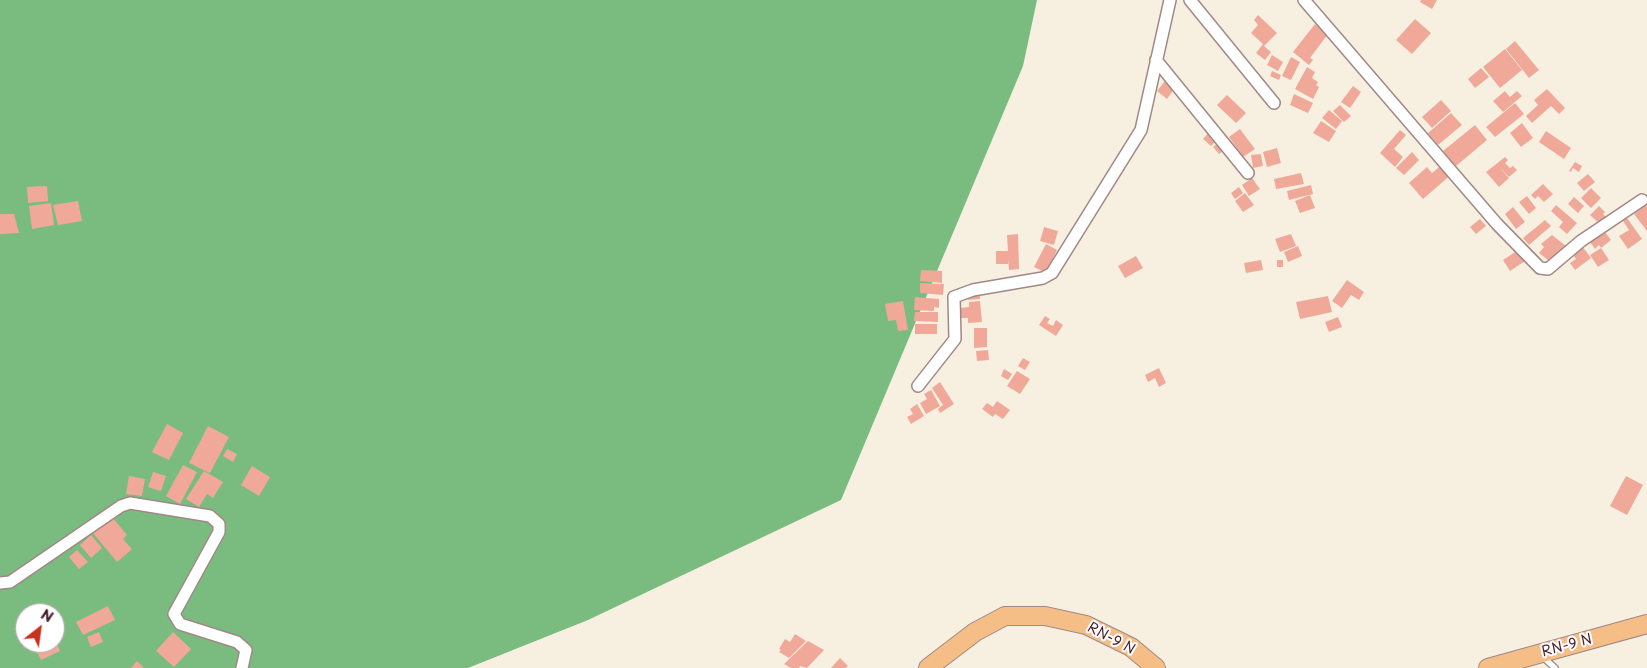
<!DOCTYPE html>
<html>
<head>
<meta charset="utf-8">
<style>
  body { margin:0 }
  #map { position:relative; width:1647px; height:668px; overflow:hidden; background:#f7f0e1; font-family:"Playpen Sans",sans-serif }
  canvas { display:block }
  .north { position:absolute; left:15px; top:603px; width:50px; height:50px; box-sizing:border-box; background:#fff; border:1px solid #b7a5aa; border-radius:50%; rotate:30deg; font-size:14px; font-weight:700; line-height:20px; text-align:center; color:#4a1f2b }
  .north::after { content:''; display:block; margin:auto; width:18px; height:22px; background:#c8321e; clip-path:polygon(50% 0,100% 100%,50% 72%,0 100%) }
</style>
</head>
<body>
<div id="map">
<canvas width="1647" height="668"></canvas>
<div class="north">N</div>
</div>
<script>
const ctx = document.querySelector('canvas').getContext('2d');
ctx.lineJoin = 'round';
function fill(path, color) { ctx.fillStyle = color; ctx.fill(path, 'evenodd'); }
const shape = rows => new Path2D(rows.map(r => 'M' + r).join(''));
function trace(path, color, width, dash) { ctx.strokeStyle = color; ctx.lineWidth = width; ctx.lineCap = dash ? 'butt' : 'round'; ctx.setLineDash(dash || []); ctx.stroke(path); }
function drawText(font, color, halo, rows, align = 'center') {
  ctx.font = font + ' "Playpen Sans",sans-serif'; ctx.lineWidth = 4; ctx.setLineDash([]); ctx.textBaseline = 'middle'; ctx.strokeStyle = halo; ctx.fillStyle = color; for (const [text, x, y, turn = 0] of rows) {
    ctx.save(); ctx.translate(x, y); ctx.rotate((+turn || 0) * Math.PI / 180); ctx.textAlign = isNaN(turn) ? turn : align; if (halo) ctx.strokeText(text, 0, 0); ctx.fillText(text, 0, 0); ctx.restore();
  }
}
fill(shape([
  [0,0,1037,0,1023,66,841,500,588,620,468,668,0,668],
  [25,613,55,613,55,643,25,643]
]), '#7abc7f');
fill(shape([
  [1421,0,1437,0,1432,9,1420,2],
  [1258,15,1277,33,1264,46,1271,52,1265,60,1256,53,1263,44,1251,33,1258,25,1254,20],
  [1415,19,1431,33,1412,54,1396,40],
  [1315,24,1328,34,1310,58,1313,60,1309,65,1293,52],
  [1515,41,1539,70,1529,78,1506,49],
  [1505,49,1522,70,1500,88,1483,67],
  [1272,55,1283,62,1278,71,1267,65],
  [1291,57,1300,62,1291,80,1282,76],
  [1307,67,1315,72,1312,78,1318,82,1316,85,1319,87,1313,99,1295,89],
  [1481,68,1489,77,1475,88,1468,79],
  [1272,71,1281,75,1279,80,1270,76],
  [1165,81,1174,89,1167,99,1157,91],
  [1353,86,1361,92,1350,108,1341,102],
  [1547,89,1565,108,1559,114,1551,106,1532,123,1526,116,1538,105,1534,100],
  [1505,91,1510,97,1517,91,1522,96,1503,112,1493,101],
  [1294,94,1313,103,1308,113,1290,105],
  [1227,95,1246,113,1236,123,1217,105],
  [1441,100,1451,111,1432,128,1422,117],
  [1515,103,1524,114,1495,137,1486,127],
  [1340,105,1351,116,1344,122,1333,111],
  [1329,110,1342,121,1336,129,1322,118],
  [1451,113,1462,125,1438,145,1428,133],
  [1321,121,1336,131,1329,142,1313,133],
  [1522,123,1533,138,1521,147,1510,133],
  [1475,125,1487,140,1456,166,1443,151],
  [1240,129,1255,149,1243,157,1229,137],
  [1400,130,1406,135,1394,149,1403,157,1395,167,1380,153],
  [1546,131,1571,148,1564,159,1539,142],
  [1209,132,1217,140,1211,146,1203,139],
  [1219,142,1226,149,1219,154,1213,147],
  [1277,148,1281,163,1267,167,1263,152],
  [1412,152,1419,160,1404,175,1396,168],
  [1261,154,1263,166,1253,168,1251,155],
  [1505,157,1508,160,1505,163,1510,168,1513,166,1517,170,1509,177,1499,167,1509,178,1499,187,1486,172],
  [1575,162,1582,166,1579,172,1573,168,1571,172,1569,171],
  [1444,163,1453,173,1423,199,1409,183,1427,167,1432,173],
  [1301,173,1304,184,1276,189,1274,179],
  [1588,174,1595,182,1584,191,1577,183],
  [1252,178,1260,189,1249,196,1242,185],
  [1543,184,1553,194,1544,202,1538,196,1535,199,1531,195],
  [1311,185,1313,194,1289,200,1287,191],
  [47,186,48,201,28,203,27,187],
  [1239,187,1243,193,1235,199,1231,193],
  [1591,188,1601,198,1591,208,1581,198],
  [1245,193,1254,205,1243,212,1235,201],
  [1310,195,1315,208,1300,213,1295,201],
  [1527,196,1536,208,1529,214,1519,202],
  [1574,197,1584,206,1578,213,1568,204],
  [78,201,82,221,58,225,53,205],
  [51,203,54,225,32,229,29,206],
  [1556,205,1577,223,1567,234,1559,227,1563,222,1551,211],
  [1646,205,1647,207,1647,231,1634,214],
  [1599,206,1605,212,1603,214,1607,218,1601,225,1590,215],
  [1513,207,1525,222,1516,229,1505,214],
  [0,214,14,214,19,233,0,234],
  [1627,218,1642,239,1628,249,1619,236,1629,230,1623,221],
  [1480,219,1486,226,1476,234,1470,227],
  [1545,220,1551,226,1529,245,1523,238],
  [1044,227,1058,231,1054,245,1040,241],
  [1605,232,1611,240,1601,248,1599,245,1595,249,1590,242],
  [1018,234,1019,269,1009,270,1008,259,1008,264,996,264,996,251,1008,251,1007,235],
  [1291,234,1296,246,1280,252,1275,239],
  [1552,235,1566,246,1552,263,1539,253,1544,247,1541,244],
  [1046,244,1057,250,1046,273,1034,267],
  [1298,246,1302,256,1288,262,1284,252],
  [1582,246,1591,258,1575,270,1570,263,1576,259,1572,254],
  [1601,248,1609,260,1598,267,1590,255],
  [1518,250,1525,261,1510,271,1503,260],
  [1136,256,1143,268,1125,278,1118,266],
  [1261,260,1263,270,1246,273,1244,263],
  [1277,260,1283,260,1283,267,1277,267],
  [921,270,942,271,942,283,920,281],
  [1347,280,1364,292,1359,300,1351,295,1342,308,1332,301],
  [920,283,944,284,943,295,920,293],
  [967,293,980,293,980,299,968,300],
  [1328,296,1332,312,1300,319,1296,302],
  [915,297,939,299,939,308,934,307,934,311,914,310],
  [903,301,908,330,898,331,896,320,888,321,885,304],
  [980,301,982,322,968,323,968,318,961,318,960,308,969,307,969,302],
  [915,312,938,312,938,322,914,321],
  [1045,316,1050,319,1047,323,1053,326,1056,320,1063,325,1056,336,1039,325],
  [1338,317,1342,327,1329,332,1325,322],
  [915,324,937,324,937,334,915,334],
  [974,328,987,328,987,347,974,348],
  [988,350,989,360,977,361,976,351],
  [1023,358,1030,362,1025,370,1018,366],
  [1159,368,1166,383,1159,387,1155,378,1148,382,1145,375],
  [1004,369,1012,374,1008,380,1001,376],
  [1017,371,1030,379,1020,394,1007,386],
  [940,382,954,404,940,413,938,409,943,405,932,388],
  [931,390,940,406,926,414,920,403,927,399,924,394],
  [997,401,1010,410,1003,419,995,414,993,417,982,409,987,403,993,407],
  [917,404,924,416,911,424,907,417,913,414,910,409],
  [167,424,183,433,169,460,152,452],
  [208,426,229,437,210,473,189,463],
  [227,449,237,454,233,462,223,456],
  [183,465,197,472,180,504,166,496],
  [252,466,270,477,259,496,241,485],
  [204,471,223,482,213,498,207,494,199,507,186,499],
  [153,472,166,476,161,491,148,487],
  [129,476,145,479,142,496,126,494],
  [1626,476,1643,485,1627,515,1610,506],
  [112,517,127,535,123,539,132,549,117,562,93,533],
  [91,535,102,548,91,558,80,545],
  [77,550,88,562,79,569,69,557],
  [108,606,115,620,83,635,76,622],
  [99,632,103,642,91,647,87,637],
  [173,632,191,649,174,667,156,651],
  [795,634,806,641,789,658,779,652,781,650,779,649,785,639,790,642],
  [55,640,60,651,41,660,33,643,55,643],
  [808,641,824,650,807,668,800,666,799,668,791,668,784,664],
  [840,658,848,666,846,668,831,668],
  [137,661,144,668,131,668]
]), '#f0a999');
const service = shape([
  [1543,657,1555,668]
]);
const minor = shape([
  [1190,0,1274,103],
  [1304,0,1497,224,1540,268,1548,269,1581,241,1642,200],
  [1156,60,1248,173],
  [918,386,955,339,954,297,973,290,1043,278,1052,273,1141,130,1170,0],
  [0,583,10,582,121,506,130,503,210,516,219,524,219,532,174,614,180,624,237,642,246,650,242,668]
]);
const primary = shape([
  [928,668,975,632,1005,616,1045,616,1086,625,1131,647,1156,668],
  [1488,668,1647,624]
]);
trace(service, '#a08886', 8);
trace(minor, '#a08886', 14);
trace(primary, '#a08886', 20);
trace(service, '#fff', 5.5);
trace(minor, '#fff', 11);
trace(primary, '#f6be87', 18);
drawText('14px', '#4a1f2b', '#fff', [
  ["RN-9 N",1111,639,28],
  ["RN-9 N",1567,646,-15]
]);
</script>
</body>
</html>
